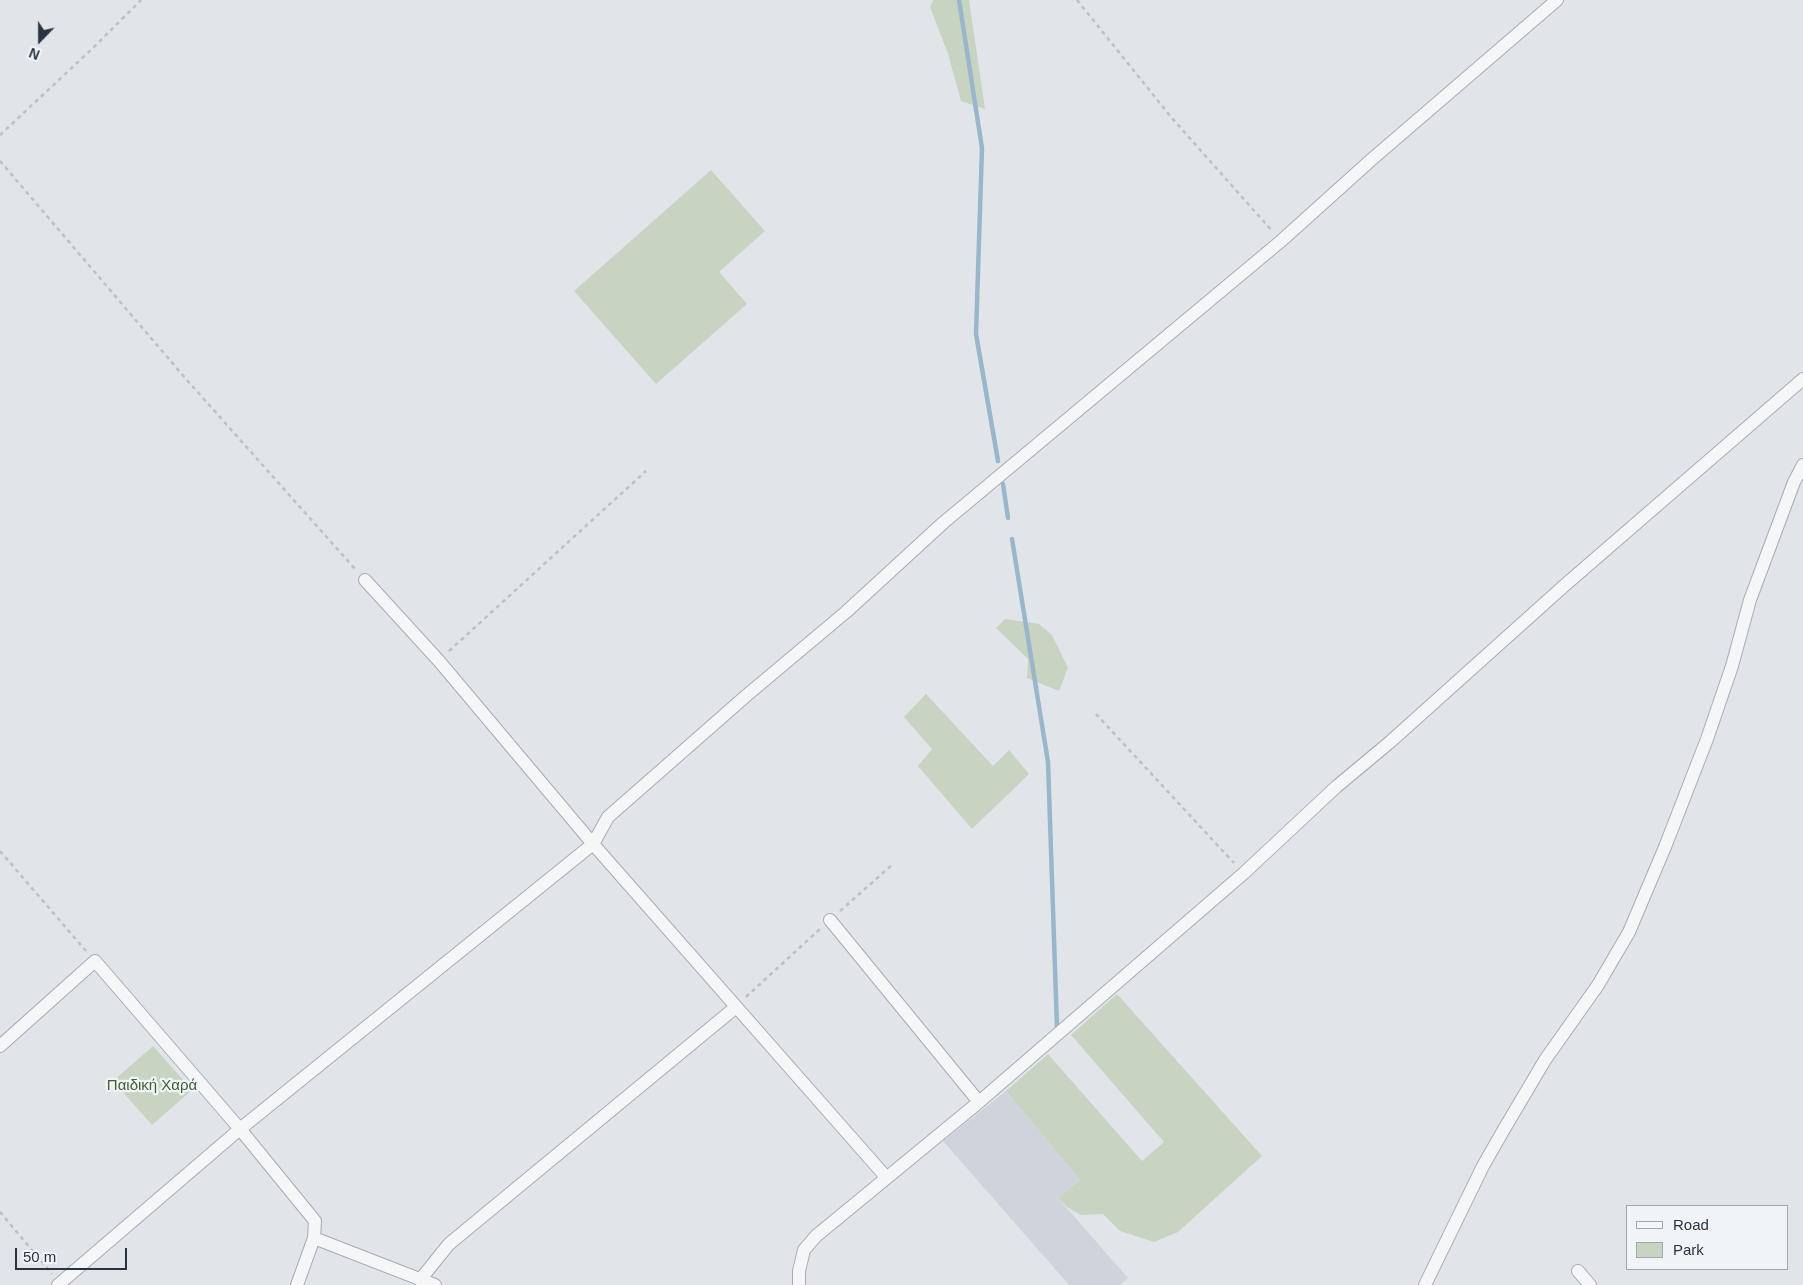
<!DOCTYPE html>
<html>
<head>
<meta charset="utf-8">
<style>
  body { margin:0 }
  #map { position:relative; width:1803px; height:1285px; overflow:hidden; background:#e1e5ea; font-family:Helvetica,sans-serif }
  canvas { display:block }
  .legend { position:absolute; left:1626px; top:1205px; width:162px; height:65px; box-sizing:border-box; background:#f1f4f7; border:1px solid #a1a7af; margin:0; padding:6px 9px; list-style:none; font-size:15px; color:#283442 }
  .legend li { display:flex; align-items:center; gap:10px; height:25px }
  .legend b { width:25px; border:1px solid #a1a7af }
  .north { position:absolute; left:15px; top:15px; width:50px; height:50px; -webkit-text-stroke:4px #f1f4f7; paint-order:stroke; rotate:202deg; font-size:14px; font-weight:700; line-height:20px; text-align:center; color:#283442 }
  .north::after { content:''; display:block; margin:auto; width:18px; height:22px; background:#283442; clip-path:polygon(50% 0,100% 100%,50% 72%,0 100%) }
  .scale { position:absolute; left:15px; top:1248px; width:112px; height:22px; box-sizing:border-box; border:2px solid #283442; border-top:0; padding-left:6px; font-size:15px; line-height:18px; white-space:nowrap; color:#283442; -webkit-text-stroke:4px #f1f4f7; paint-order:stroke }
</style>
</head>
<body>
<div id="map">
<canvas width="1803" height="1285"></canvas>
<ul class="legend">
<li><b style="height:6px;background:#f4f6f8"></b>Road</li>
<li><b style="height:14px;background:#c8d4c2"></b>Park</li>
</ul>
<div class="north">N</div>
<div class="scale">50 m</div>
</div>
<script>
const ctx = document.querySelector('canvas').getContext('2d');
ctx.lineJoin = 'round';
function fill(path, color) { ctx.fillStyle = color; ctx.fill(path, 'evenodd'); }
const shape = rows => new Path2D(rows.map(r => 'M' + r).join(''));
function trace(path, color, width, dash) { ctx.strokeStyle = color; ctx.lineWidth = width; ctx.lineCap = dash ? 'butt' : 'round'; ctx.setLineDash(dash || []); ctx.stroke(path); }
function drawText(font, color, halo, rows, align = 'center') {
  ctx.font = font + ' Helvetica,sans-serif'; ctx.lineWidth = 4.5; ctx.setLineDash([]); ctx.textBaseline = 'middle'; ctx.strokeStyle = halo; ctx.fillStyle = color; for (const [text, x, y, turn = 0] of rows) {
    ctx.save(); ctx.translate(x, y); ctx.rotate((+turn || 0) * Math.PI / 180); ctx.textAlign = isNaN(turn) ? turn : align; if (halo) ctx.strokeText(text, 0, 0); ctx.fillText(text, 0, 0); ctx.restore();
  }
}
fill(shape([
  [1006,1091,1080,1180,1058,1198,1128,1278,1120,1285,1069,1285,943,1141]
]), '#cfd4dc');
fill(shape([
  [933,0,969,0,985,109,961,101,948,54,930,7],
  [711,170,765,231,719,272,747,304,656,384,574,291],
  [1005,619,1039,624,1052,635,1068,668,1059,691,1027,678,1028,659,996,628],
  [926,694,993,766,1009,750,1029,774,972,829,918,766,932,749,904,717],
  [1117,994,1262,1156,1178,1232,1154,1242,1120,1231,1103,1214,1081,1215,1067,1207,1058,1198,1080,1180,1006,1091,1048,1054,1142,1161,1164,1142,1071,1035],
  [153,1046,192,1090,152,1125,113,1081]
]), '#c8d4c2');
trace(shape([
  [959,0,982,148,976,334,998,461],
  [1003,484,1008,518],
  [1012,539,1048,762,1057,1027]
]), '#9ab6cb', 4.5);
const minor = shape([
  [365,580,439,661,593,844,886,1177],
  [830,920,979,1102],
  [0,1046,95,961,240,1129,315,1221,314,1238,297,1285],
  [314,1238,435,1285],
  [1578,1271,1590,1285],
  [420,1280,449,1244,736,1007],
  [58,1285,240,1129,593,844,608,817,747,695,846,612,943,523,1281,241,1371,160,1557,0],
  [799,1285,799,1271,804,1250,816,1236,979,1102,1244,873,1336,787,1390,742,1565,585,1803,379],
  [1425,1285,1483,1166,1503,1131,1545,1060,1598,985,1629,932,1665,847,1707,739,1732,666,1750,600,1794,482,1803,465]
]);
trace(minor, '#a6acb4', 14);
trace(shape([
  [1077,0,1171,117,1273,232],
  [0,135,93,48,141,0],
  [0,161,186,379,356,570],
  [449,651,646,471],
  [1096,714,1234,863],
  [0,851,86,951],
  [840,911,892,865],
  [746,997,821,928],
  [0,1212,52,1274]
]), '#bbc0c5', 2.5, [4, 4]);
trace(minor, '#f4f6f8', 12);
drawText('15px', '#405f35', '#f1f4f7', [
  ["Παιδική Χαρά",152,1086]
]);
</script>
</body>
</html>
